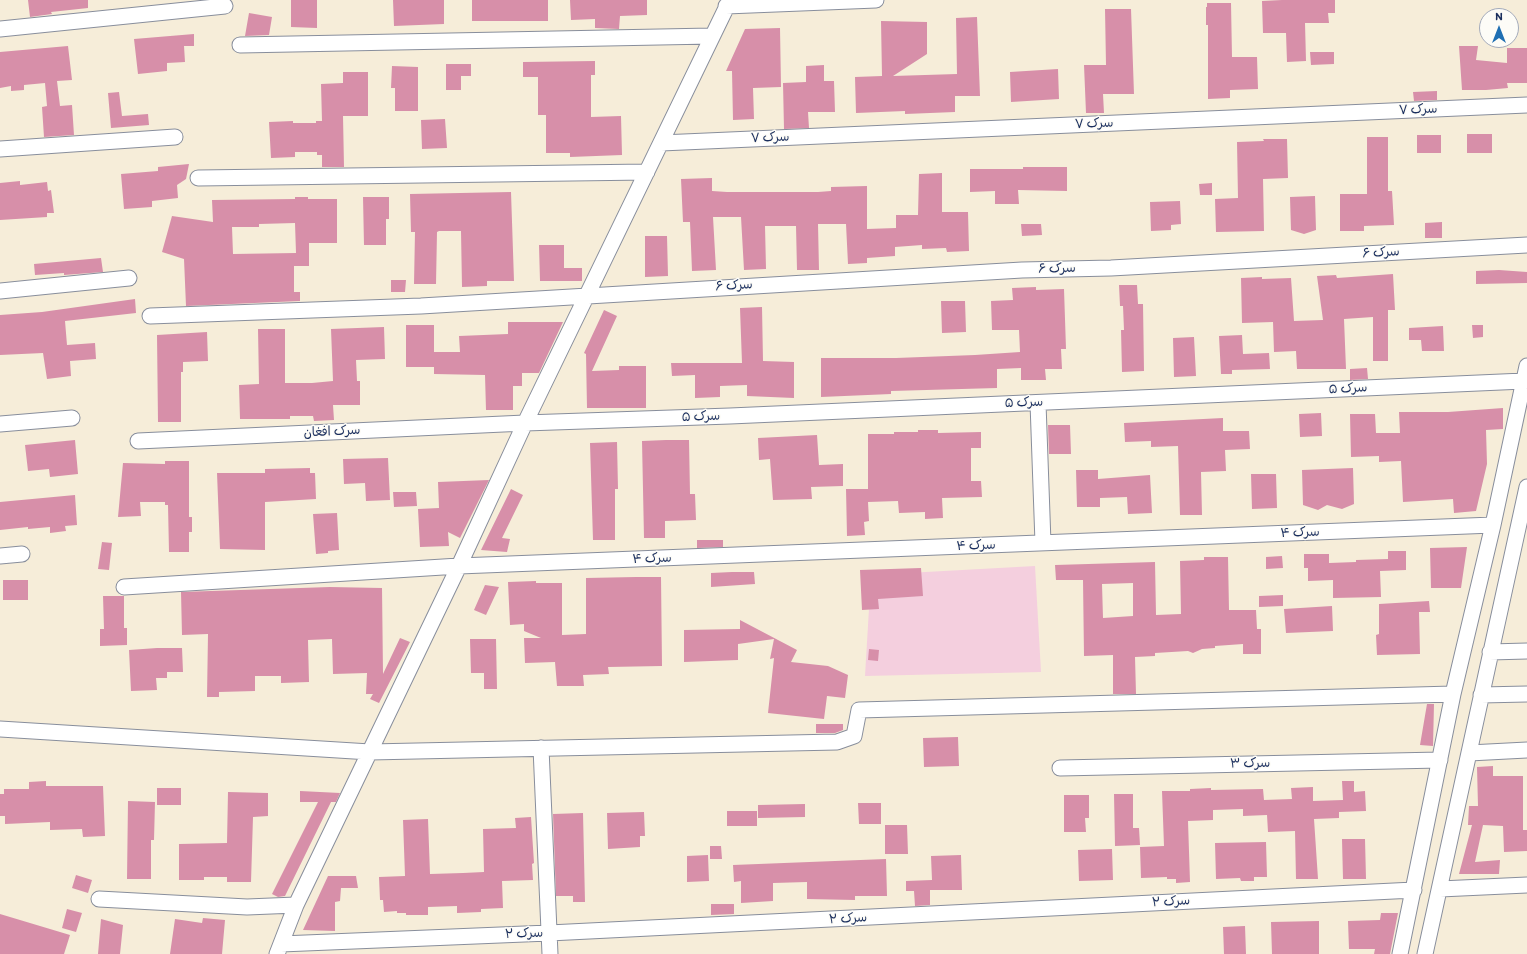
<!DOCTYPE html>
<html>
<head>
<meta charset="utf-8">
<style>
  body { margin:0 }
  #map { position:relative; width:1527px; height:954px; overflow:hidden; background:#f6edd9; font-family:Itim,sans-serif }
  canvas { display:block }
  .north { position:absolute; left:1479px; top:8px; width:40px; height:40px; box-sizing:border-box; background:#fdfcf7; border:1px solid #a3aaba; border-radius:50%; rotate:0deg; font-size:11px; font-weight:700; line-height:16px; text-align:center; color:#1b2f5e }
  .north::after { content:''; display:block; margin:auto; width:14px; height:18px; background:#1f6fb2; clip-path:polygon(50% 0,100% 100%,50% 72%,0 100%) }
</style>
</head>
<body>
<div id="map">
<canvas width="1527" height="954"></canvas>
<div class="north">N</div>
</div>
<script>
const ctx = document.querySelector('canvas').getContext('2d');
ctx.lineJoin = 'round';
function fill(path, color) { ctx.fillStyle = color; ctx.fill(path, 'evenodd'); }
const shape = rows => new Path2D(rows.map(r => 'M' + r).join(''));
function trace(path, color, width, dash) { ctx.strokeStyle = color; ctx.lineWidth = width; ctx.lineCap = dash ? 'butt' : 'round'; ctx.setLineDash(dash || []); ctx.stroke(path); }
function drawText(font, color, halo, rows, align = 'center') {
  ctx.font = font + ' Itim,"Playpen Sans Arabic",sans-serif'; ctx.lineWidth = 3; ctx.setLineDash([]); ctx.textBaseline = 'middle'; ctx.strokeStyle = halo; ctx.fillStyle = color; for (const [text, x, y, turn = 0] of rows) {
    ctx.save(); ctx.translate(x, y); ctx.rotate((+turn || 0) * Math.PI / 180); ctx.textAlign = isNaN(turn) ? turn : align; if (halo) ctx.strokeText(text, 0, 0); ctx.fillText(text, 0, 0); ctx.restore();
  }
}
fill(shape([
  [1035,566,1041,672,865,676,871,575]
]), '#f4cfde');
fill(shape([
  [28,0,88,0,88,8,51,12,52,14,30,17],
  [291,0,317,0,317,28,291,27],
  [393,0,444,0,444,24,394,26],
  [472,0,548,0,548,21,472,21],
  [570,0,647,0,647,15,620,16,619,29,595,28,595,19,571,20],
  [1282,0,1335,0,1335,13,1328,13,1329,23,1305,23,1306,61,1287,62,1286,33,1263,33,1262,1],
  [1207,3,1231,3,1232,57,1257,57,1258,89,1230,90,1230,98,1208,99,1208,25,1206,25,1206,7,1207,7],
  [1105,9,1131,9,1134,94,1103,94,1104,113,1086,113,1084,65,1106,65],
  [249,13,272,17,269,35,245,36],
  [977,17,980,96,955,96,955,112,905,114,905,111,856,113,855,77,882,76,881,21,927,22,927,54,893,76,957,74,956,18],
  [780,28,781,87,753,88,754,119,733,120,732,71,726,71,745,29],
  [194,34,194,46,184,46,185,62,167,63,167,71,138,74,134,39],
  [68,46,72,80,57,81,60,106,72,105,74,135,44,137,42,107,47,106,45,83,24,85,24,90,11,91,11,86,0,88,0,52],
  [1459,46,1478,46,1476,60,1507,63,1507,48,1527,48,1527,83,1507,83,1508,88,1486,90,1462,90],
  [1310,52,1334,52,1334,64,1311,65],
  [595,61,595,75,591,75,591,117,621,116,622,155,570,157,570,153,546,153,546,115,538,115,538,77,523,77,523,62],
  [446,64,471,64,471,76,461,76,461,90,446,90],
  [824,65,824,81,834,81,835,112,808,112,809,128,784,129,783,83,806,82,806,66],
  [392,66,418,67,418,111,395,111,395,88,391,88],
  [1058,69,1059,99,1011,102,1010,72],
  [343,72,368,72,368,116,343,116,344,167,322,167,322,155,317,155,317,152,295,152,295,157,271,158,269,122,293,121,293,123,316,123,316,121,322,121,321,84,343,83],
  [1437,91,1437,100,1414,101,1413,92],
  [119,92,122,116,148,114,149,125,111,128,108,93],
  [445,119,447,148,422,149,421,120],
  [1467,134,1492,134,1492,153,1467,153],
  [1417,135,1441,135,1441,153,1417,153],
  [1367,137,1388,137,1388,191,1392,191,1394,225,1364,226,1364,231,1340,231,1340,194,1367,194],
  [1263,139,1287,139,1288,178,1263,179,1264,231,1216,232,1215,199,1238,198,1237,142,1264,141],
  [189,164,186,179,177,185,178,198,152,201,152,207,124,209,121,174,158,171,158,167],
  [1023,167,1067,167,1067,191,1018,190,1019,204,995,204,995,191,970,192,970,169,1023,169],
  [942,173,942,212,968,212,969,251,947,252,946,248,922,249,922,245,895,247,895,256,867,258,867,263,848,264,846,224,818,224,819,270,797,270,796,226,765,226,766,269,744,270,741,217,713,217,716,270,692,271,690,222,683,222,681,179,712,178,712,191,727,192,818,192,831,191,831,187,867,186,867,229,896,228,896,215,918,215,919,174],
  [20,181,20,185,47,182,48,191,51,190,54,213,47,213,47,217,0,220,0,183],
  [1212,183,1212,195,1200,195,1199,184],
  [511,192,514,281,487,281,487,286,462,287,461,231,439,231,437,232,436,284,414,284,415,232,411,232,410,194],
  [1315,196,1316,230,1304,234,1291,230,1290,197],
  [295,197,308,197,308,199,337,199,337,243,309,243,309,266,294,266,294,292,300,292,300,301,186,306,184,259,162,252,172,216,213,222,212,200,295,199],
  [295,223,296,253,233,254,232,227,259,227,259,224],
  [363,197,389,197,389,219,386,219,386,245,364,245],
  [1180,201,1181,224,1171,225,1171,230,1151,231,1150,202],
  [1442,222,1442,238,1425,238,1425,223],
  [1021,224,1041,224,1042,235,1022,236],
  [645,236,667,236,668,276,645,277],
  [539,245,564,245,564,268,582,268,582,281,540,281],
  [101,258,103,272,64,275,64,273,35,275,34,264],
  [1499,270,1527,272,1527,283,1476,284,1476,271],
  [1393,274,1395,310,1388,310,1388,361,1373,361,1373,317,1344,319,1346,369,1297,369,1296,351,1274,352,1273,322,1242,323,1241,278,1262,277,1262,279,1291,278,1294,321,1323,320,1317,276,1336,275,1337,278],
  [391,280,406,280,405,292,391,292],
  [1119,285,1137,285,1138,304,1143,304,1144,371,1122,372,1121,330,1124,330,1123,306,1120,306],
  [1036,287,1036,290,1064,289,1066,349,1061,349,1062,369,1045,369,1046,380,1021,380,1021,368,997,369,997,388,891,391,891,394,821,397,821,358,896,358,975,355,1020,352,1019,330,992,330,991,301,1013,300,1012,288],
  [135,299,136,313,65,321,67,345,95,343,96,359,70,361,71,376,47,379,43,353,0,355,0,315,42,312],
  [941,301,965,301,966,332,942,333],
  [762,307,763,361,794,362,794,398,747,396,747,385,720,386,720,397,695,398,695,375,672,376,671,363,742,363,740,308],
  [604,310,617,316,592,371,619,370,619,366,646,366,646,408,587,408,586,354,584,353],
  [508,322,563,322,539,373,522,373,522,386,513,386,513,410,486,410,485,375,434,374,434,367,406,367,406,325,434,325,434,352,460,352,459,336,508,334],
  [1472,325,1483,325,1483,337,1473,338],
  [1443,326,1444,351,1422,351,1421,340,1409,340,1409,328],
  [384,327,385,359,356,360,357,381,360,381,360,405,333,405,334,420,314,421,313,416,290,416,290,419,240,419,239,385,259,384,258,329,285,329,285,383,312,383,333,381,331,329],
  [207,332,208,361,183,362,183,372,181,372,181,422,158,422,157,335],
  [1242,335,1243,354,1269,353,1270,369,1232,370,1232,374,1221,374,1219,336],
  [1194,337,1196,376,1174,377,1173,338],
  [1367,368,1368,379,1350,380,1350,369],
  [1503,408,1503,429,1486,430,1487,464,1476,511,1454,513,1453,499,1403,502,1401,461,1379,462,1379,456,1351,457,1350,414,1375,414,1376,433,1400,433,1399,412,1448,412],
  [1321,413,1322,436,1300,437,1299,414],
  [1223,418,1223,431,1249,431,1250,449,1225,450,1226,471,1201,472,1202,515,1180,515,1178,446,1151,447,1151,441,1125,442,1124,423],
  [1048,425,1070,425,1071,454,1049,454],
  [918,430,938,430,938,433,981,432,981,448,971,448,971,481,981,481,982,497,942,498,943,518,925,519,925,512,899,513,898,501,868,502,869,521,864,522,865,535,847,536,846,489,868,489,868,434,894,434,894,432,918,432],
  [817,435,819,465,843,464,843,486,811,487,812,499,773,500,770,459,759,460,758,438],
  [75,440,78,474,50,477,49,469,28,471,25,445],
  [666,440,689,440,690,494,695,494,696,520,665,521,665,538,644,538,642,441],
  [617,442,618,489,615,489,615,540,593,540,590,443],
  [388,458,390,500,366,501,365,483,344,484,343,459],
  [165,461,189,461,189,517,192,517,192,532,189,532,189,552,169,552,168,505,165,505,165,502,140,502,141,516,118,517,123,463,165,464],
  [310,468,310,473,315,473,316,499,265,502,265,550,220,549,217,473,265,473,265,469],
  [1353,468,1354,504,1342,509,1327,505,1318,510,1303,505,1302,470],
  [1076,470,1098,470,1098,479,1150,475,1152,513,1128,514,1127,497,1100,498,1100,507,1077,507],
  [1251,474,1276,474,1277,508,1252,509],
  [489,480,460,538,448,532,449,546,420,547,418,509,439,508,438,482],
  [511,489,523,495,502,538,510,539,507,552,481,550],
  [393,492,416,492,417,506,394,507],
  [75,495,77,525,65,526,66,531,50,533,50,527,28,529,28,527,0,530,0,502],
  [337,513,339,550,328,551,328,553,316,554,313,514],
  [697,540,723,540,723,547,697,548],
  [102,542,112,543,109,570,98,569],
  [1467,547,1461,588,1431,588,1430,548],
  [1388,551,1406,551,1406,570,1380,571,1381,597,1333,598,1333,580,1308,581,1308,568,1304,568,1304,554,1329,554,1329,563,1356,562,1356,560,1388,559],
  [1282,556,1283,568,1266,569,1266,557],
  [1204,557,1228,557,1229,610,1256,610,1257,629,1261,629,1261,654,1243,654,1243,644,1215,646,1215,648,1202,649,1193,653,1188,651,1155,653,1155,656,1135,657,1136,694,1113,694,1113,655,1084,656,1083,580,1056,580,1055,565,1155,562,1156,615,1181,614,1180,561,1204,560],
  [1133,583,1133,616,1103,618,1102,584],
  [921,568,923,596,878,599,879,609,862,610,860,570],
  [732,572,754,572,755,584,711,587,711,573],
  [636,577,661,577,662,666,608,667,609,674,583,675,584,686,557,686,555,662,525,663,524,638,541,638,524,631,524,624,510,625,508,582,536,581,536,583,562,583,562,635,586,634,586,578],
  [3,580,28,580,28,600,3,600],
  [485,585,499,587,486,615,474,610],
  [330,587,382,588,383,674,400,638,410,642,379,703,370,699,373,694,366,694,367,673,333,674,332,639,308,640,309,682,281,683,281,676,255,676,255,691,219,692,219,697,207,697,208,634,182,635,181,592],
  [1283,595,1283,606,1259,607,1259,596],
  [103,596,124,596,124,628,127,628,127,645,100,646,100,629,104,629],
  [1429,601,1430,612,1419,612,1420,654,1377,655,1376,635,1379,634,1379,604],
  [1332,606,1333,631,1286,633,1284,609],
  [740,620,797,650,791,662,828,666,848,675,845,698,827,696,824,719,768,713,774,658,770,659,774,639,738,644,738,660,684,662,684,630,740,629],
  [470,639,496,639,497,689,484,689,484,673,471,673],
  [157,648,182,648,183,672,167,672,167,678,156,678,157,690,131,691,129,650],
  [869,649,879,650,878,661,868,660],
  [1427,704,1434,704,1433,746,1420,745],
  [816,724,843,724,843,730,835,733,816,733],
  [958,737,959,766,924,767,923,738],
  [1493,766,1493,776,1523,776,1523,830,1527,830,1527,851,1504,852,1503,826,1483,825,1475,862,1500,860,1499,874,1459,874,1472,825,1468,825,1469,806,1478,806,1477,767],
  [46,781,46,786,103,786,105,836,83,837,82,829,50,830,50,822,5,824,5,816,0,816,0,794,4,794,4,789,29,789,29,782],
  [1342,781,1354,781,1354,792,1365,791,1366,811,1339,812,1339,818,1314,819,1318,879,1296,879,1295,831,1268,832,1267,815,1243,816,1243,809,1213,810,1213,820,1188,821,1190,882,1176,883,1176,879,1167,879,1167,877,1141,878,1140,847,1164,846,1162,791,1190,791,1190,789,1211,788,1211,790,1263,789,1264,800,1292,799,1291,788,1313,787,1313,801,1343,800],
  [157,788,181,788,181,805,157,805],
  [300,791,340,793,336,802,331,802,285,896,278,897,272,894,318,802,300,802],
  [228,792,268,793,268,816,253,817,251,882,227,882,227,877,204,877,204,880,179,880,179,844,227,843],
  [1114,794,1133,794,1133,828,1139,828,1140,845,1115,846],
  [1064,795,1089,795,1089,818,1085,818,1086,832,1064,832],
  [128,801,155,802,154,840,151,840,151,879,127,879],
  [858,803,881,803,881,824,859,824],
  [805,804,805,817,758,818,758,805],
  [727,811,757,811,757,826,727,826],
  [644,812,645,836,640,836,640,847,608,849,607,813],
  [583,813,585,902,573,902,573,896,556,896,553,814],
  [531,817,534,863,532,864,533,880,502,881,503,908,481,909,481,912,457,913,457,906,428,907,428,915,406,915,406,913,397,913,397,911,384,912,383,900,380,900,379,877,405,876,403,820,428,819,430,874,463,873,484,872,483,829,516,828,515,818],
  [885,825,907,825,908,854,885,854],
  [1342,839,1365,839,1366,879,1343,879],
  [1266,842,1267,877,1254,877,1254,881,1241,881,1240,878,1216,879,1215,843],
  [710,846,721,846,722,859,710,859],
  [1112,849,1113,880,1079,881,1078,850],
  [708,855,709,881,687,882,687,856],
  [961,855,962,890,930,890,930,905,915,906,914,891,906,891,906,881,932,880,931,856],
  [886,859,887,896,855,896,855,900,807,899,807,882,773,883,773,901,741,903,741,881,734,882,733,865],
  [76,875,92,880,88,893,72,888],
  [328,876,356,876,358,888,341,888,340,901,335,902,335,931,303,930],
  [711,904,734,904,734,914,711,915],
  [67,909,82,913,76,932,62,928],
  [1381,913,1398,913,1390,954,1374,954,1375,949,1349,949,1348,921,1380,920],
  [0,914,70,935,64,954,0,954],
  [203,918,225,920,222,954,170,954,175,919,202,923],
  [101,919,123,925,120,954,98,954],
  [1319,921,1319,954,1272,954,1271,922],
  [1245,926,1246,954,1224,954,1223,927]
]), '#d78fa9');
const minor = shape([
  [726,6,876,0],
  [0,29,225,6],
  [240,45,712,36],
  [661,143,1527,105],
  [0,149,175,137],
  [198,178,647,172],
  [0,291,129,278],
  [150,316,421,306,1022,270,1111,268,1527,245],
  [1038,403,1043,543],
  [0,424,72,418],
  [138,441,525,423,730,416,1524,381],
  [0,556,22,554],
  [124,587,459,566,1493,525],
  [1490,652,1527,651],
  [1481,695,1527,694],
  [0,729,370,752,837,742,854,736,859,710,1453,694],
  [541,748,550,954],
  [1469,753,1527,750],
  [1060,768,1440,760],
  [1440,889,1527,885],
  [99,899,247,907,296,905],
  [281,944,549,933,1414,890],
  [277,954,296,905,459,566,525,423,730,0],
  [1400,954,1453,694,1493,525,1527,366],
  [1425,954,1527,487]
]);
trace(minor, '#888e9c', 17);
trace(minor, '#fff', 15);
drawText('13px', '#1b2f5e', '#fdfcf7', [
  ["سرک ۷",1418,110,-2],
  ["سرک ۷",1094,124,-2],
  ["سرک ۷",770,138,-2],
  ["سرک ۶",1381,253,-3],
  ["سرک ۶",1057,269,-1],
  ["سرک ۶",734,286,-3],
  ["سرک ۵",1348,389,-3],
  ["سرک ۵",1024,403,-2],
  ["سرک ۵",701,417,-2],
  ["سرک افغان",332,432,-3],
  ["سرک ۴",1300,533,-2],
  ["سرک ۴",976,546,-2],
  ["سرک ۴",652,559,-2],
  ["سرک ۳",1250,764,-1],
  ["سرک ۲",1171,902,-3],
  ["سرک ۲",848,919,-3],
  ["سرک ۲",524,934,-2]
]);
</script>
</body>
</html>
